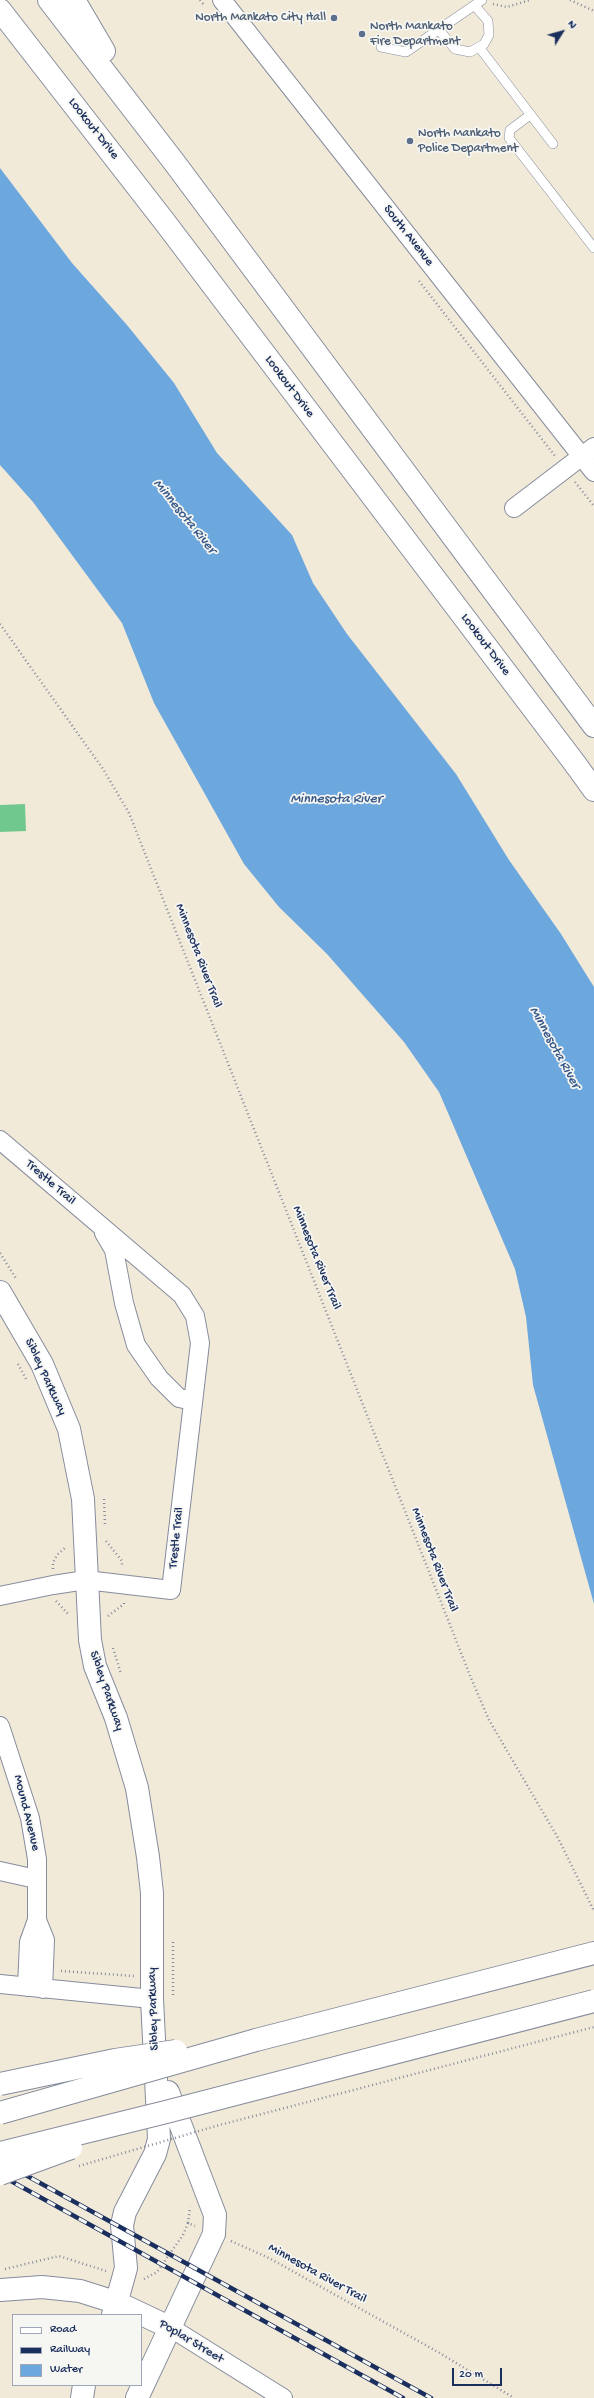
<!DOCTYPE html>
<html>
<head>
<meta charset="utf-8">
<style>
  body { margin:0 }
  #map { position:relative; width:594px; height:2398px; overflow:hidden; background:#f2ead9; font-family:"Gochi Hand",sans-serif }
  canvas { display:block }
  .legend { position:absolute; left:12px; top:2314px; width:130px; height:72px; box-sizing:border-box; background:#f6f6f2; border:1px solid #9ea6b7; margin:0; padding:5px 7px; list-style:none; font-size:12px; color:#1b2f5e }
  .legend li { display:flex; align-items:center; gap:8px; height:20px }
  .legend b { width:20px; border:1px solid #9ea6b7 }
  .north { position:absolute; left:542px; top:12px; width:40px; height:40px; -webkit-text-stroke:3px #f6f6f2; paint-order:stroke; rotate:53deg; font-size:11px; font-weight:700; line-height:16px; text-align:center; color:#1b2f5e }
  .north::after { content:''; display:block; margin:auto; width:14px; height:18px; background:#1b2f5e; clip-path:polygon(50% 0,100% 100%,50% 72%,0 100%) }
  .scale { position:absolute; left:452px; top:2368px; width:50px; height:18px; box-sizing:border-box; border:2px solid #1b2f5e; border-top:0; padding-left:5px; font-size:12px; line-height:14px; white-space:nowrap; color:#1b2f5e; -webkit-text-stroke:3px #f6f6f2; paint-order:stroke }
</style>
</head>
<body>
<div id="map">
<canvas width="594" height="2398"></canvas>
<ul class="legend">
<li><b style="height:5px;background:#fff"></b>Road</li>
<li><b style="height:5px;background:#1b2f5e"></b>Railway</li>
<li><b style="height:11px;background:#6ca7dd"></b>Water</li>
</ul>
<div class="north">N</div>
<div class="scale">20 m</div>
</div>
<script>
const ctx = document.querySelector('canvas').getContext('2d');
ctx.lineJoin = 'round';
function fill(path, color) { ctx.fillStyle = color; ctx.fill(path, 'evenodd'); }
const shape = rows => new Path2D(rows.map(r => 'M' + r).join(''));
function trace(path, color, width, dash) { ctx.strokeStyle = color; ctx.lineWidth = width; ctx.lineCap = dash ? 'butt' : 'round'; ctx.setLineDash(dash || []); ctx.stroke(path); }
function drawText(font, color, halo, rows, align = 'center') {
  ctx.font = font + ' "Gochi Hand",sans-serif'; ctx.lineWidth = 3.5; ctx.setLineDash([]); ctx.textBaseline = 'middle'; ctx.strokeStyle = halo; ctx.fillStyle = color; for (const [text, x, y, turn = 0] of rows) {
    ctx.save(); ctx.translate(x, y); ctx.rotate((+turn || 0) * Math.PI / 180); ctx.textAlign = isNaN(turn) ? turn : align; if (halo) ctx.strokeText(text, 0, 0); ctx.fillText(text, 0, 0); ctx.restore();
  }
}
fill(shape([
  [25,804,26,831,0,832,0,805]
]), '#70c88f');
fill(shape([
  [0,168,72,263,127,325,174,383,217,453,292,535,313,583,347,634,456,774,509,860,561,934,594,987,594,1604,533,1385,526,1317,515,1269,439,1092,404,1042,327,954,279,907,244,864,154,703,122,623,33,502,0,465]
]), '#6ca7dd');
const lane = shape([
  [439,30,455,49,470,52,484,44,489,35,488,21,475,6],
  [381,47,406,52,482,0],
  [479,47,553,144],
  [530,115,510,130,509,138,594,248]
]);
const street = shape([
  [222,0,594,472],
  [514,508,594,447],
  [0,1140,182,1295,195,1316,200,1343,171,1590,86,1580,53,1585,0,1596],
  [104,1233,114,1250,124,1303,136,1345,159,1378,179,1398,193,1401],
  [0,1726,30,1818,37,1859,37,1920,29,1942,27,1987],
  [0,1871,36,1879],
  [37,1920,45,1940,43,1989],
  [0,1984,152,1999],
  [171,2328,283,2398]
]);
const secondary = shape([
  [49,0,174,162,594,726],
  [74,0,104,51],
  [0,10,164,221,576,765],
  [0,1292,42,1364,69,1429,83,1499,90,1640,95,1666,116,1718,137,1788,148,1857,152,1893,152,1999,159,2139,155,2154,125,2212,122,2225,126,2268,113,2315],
  [0,2290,42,2287,80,2291,118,2303,171,2328],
  [82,2398,84,2385],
  [137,2398,214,2234,215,2215,168,2092]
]);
const highway = shape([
  [576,765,594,790],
  [256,2040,594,1953]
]);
trace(lane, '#868c9c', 10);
trace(street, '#868c9c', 20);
trace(secondary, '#868c9c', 24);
trace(highway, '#868c9c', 24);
trace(shape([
  [200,0,205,6],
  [570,0,594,11],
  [493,4,507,7,530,0],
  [419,281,555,456],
  [575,482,594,506],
  [0,624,103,769,129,813,471,1678,489,1720,558,1838,594,1911],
  [0,1253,17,1280],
  [18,1364,26,1379],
  [104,1499,105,1526],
  [106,1541,122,1561,122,1567],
  [53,1569,53,1563,57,1555,66,1547],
  [56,1601,69,1615],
  [108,1616,124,1604,124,1602],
  [113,1648,121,1674],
  [173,1942,173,1997],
  [61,1971,134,1976],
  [188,2223,190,2207],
  [231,2241,269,2258,438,2352,514,2398],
  [5,2269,59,2256,106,2271],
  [144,2279,157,2272,183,2235,188,2223,195,2226]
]), '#868c9c', 2.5, [1, 3]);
trace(lane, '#fff', 9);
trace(street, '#fff', 18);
trace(secondary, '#fff', 22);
trace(highway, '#fff', 22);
const rail = shape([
  [0,2161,431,2398],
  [0,2175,403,2398]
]);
trace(rail, '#1b2f5e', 4.5);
trace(rail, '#f6f6f2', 3, [9]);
const highwayBridge = shape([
  [0,2084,115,2060,176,2051],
  [0,2113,256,2040],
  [0,2153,166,2112,594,2001],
  [0,2174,71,2148]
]);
trace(highwayBridge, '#868c9c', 24, []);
trace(shape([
  [79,2166,216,2126,594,2027]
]), '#868c9c', 2.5, [1, 3]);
trace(highwayBridge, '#fff', 22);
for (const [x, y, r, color] of [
  [334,18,4,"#5c6f8a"],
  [362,34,4,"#5c6f8a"],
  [410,141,4,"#5c6f8a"]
]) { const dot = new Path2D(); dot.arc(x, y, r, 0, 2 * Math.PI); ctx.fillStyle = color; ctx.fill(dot); trace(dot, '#f6f6f2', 1.5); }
drawText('13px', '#4e5e75', '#f6f6f2', [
  ["North Mankato City Hall",326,18,"right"],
  ["North Mankato",370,27],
  ["Fire Department",370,42],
  ["North Mankato",418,134],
  ["Police Department",418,149]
], 'left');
drawText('13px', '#1b2f5e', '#f6f6f2', [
  ["Lookout Drive",93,129,52],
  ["South Avenue",408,236,52],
  ["Lookout Drive",289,387,53],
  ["Lookout Drive",485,645,53],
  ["Minnesota River Trail",198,956,69],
  ["Trestle Trail",50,1183,41],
  ["Minnesota River Trail",316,1258,68],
  ["Sibley Parkway",45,1377,65],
  ["Trestle Trail",177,1538,-84],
  ["Minnesota River Trail",434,1560,69],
  ["Sibley Parkway",106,1691,71],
  ["Mound Avenue",26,1813,76],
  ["Sibley Parkway",154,2009,-92],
  ["Minnesota River Trail",317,2274,29],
  ["Poplar Street",191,2342,31]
]);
drawText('italic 14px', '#37598a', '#f6f6f2', [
  ["Minnesota River",184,517,51],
  ["Minnesota River",336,800],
  ["Minnesota River",554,1048,61]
]);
</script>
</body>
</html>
